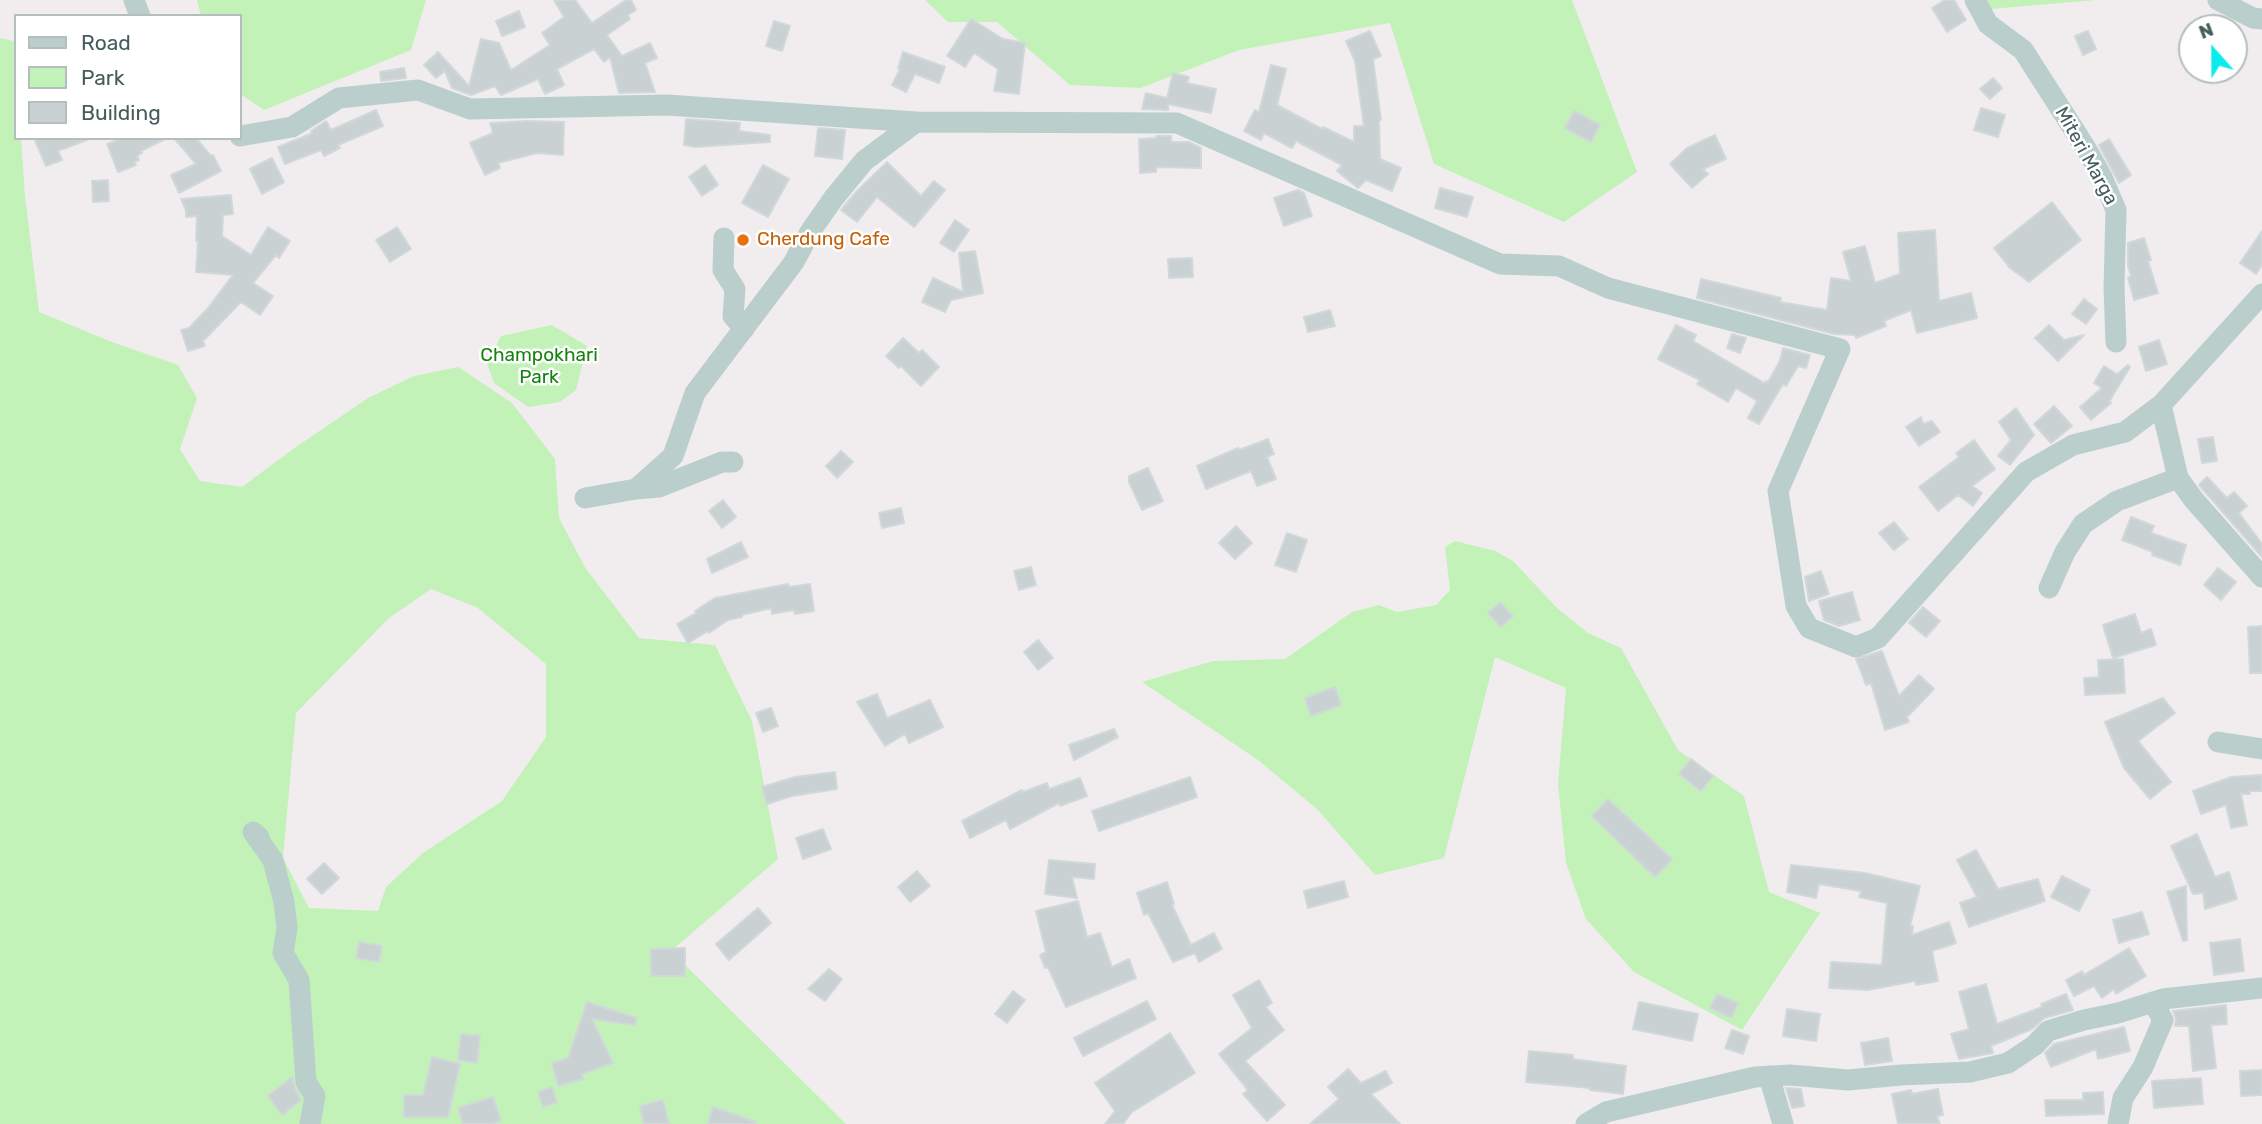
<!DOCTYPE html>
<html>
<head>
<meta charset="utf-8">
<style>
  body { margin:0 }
  #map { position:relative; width:2262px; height:1124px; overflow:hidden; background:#f1edef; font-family:Rubik,sans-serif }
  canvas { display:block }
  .legend { position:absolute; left:14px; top:14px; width:228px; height:126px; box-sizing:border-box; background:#fff; border:2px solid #b4bebd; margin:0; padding:9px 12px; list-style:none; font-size:21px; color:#445c5a }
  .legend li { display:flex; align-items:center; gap:14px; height:35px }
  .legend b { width:35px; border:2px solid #b4bebd }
  .north { position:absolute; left:2178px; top:14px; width:70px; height:70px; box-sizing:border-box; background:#fff; border:2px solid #b4bebd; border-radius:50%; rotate:339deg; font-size:19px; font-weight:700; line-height:28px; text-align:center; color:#445c5a }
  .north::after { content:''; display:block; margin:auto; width:24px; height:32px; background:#0bebed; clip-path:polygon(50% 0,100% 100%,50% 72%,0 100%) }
</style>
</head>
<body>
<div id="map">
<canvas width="2262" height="1124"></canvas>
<ul class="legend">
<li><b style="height:9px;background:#bacecc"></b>Road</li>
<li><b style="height:19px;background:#c2f2b8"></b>Park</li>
<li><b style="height:19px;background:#c9d1d3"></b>Building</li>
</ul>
<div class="north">N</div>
</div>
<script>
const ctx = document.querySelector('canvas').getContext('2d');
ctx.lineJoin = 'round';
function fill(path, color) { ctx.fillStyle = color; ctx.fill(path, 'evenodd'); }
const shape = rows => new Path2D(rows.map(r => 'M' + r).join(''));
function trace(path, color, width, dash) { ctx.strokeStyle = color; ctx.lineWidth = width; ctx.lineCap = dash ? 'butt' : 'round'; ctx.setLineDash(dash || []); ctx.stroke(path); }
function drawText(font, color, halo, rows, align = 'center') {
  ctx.font = font + ' Rubik,sans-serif'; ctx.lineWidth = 5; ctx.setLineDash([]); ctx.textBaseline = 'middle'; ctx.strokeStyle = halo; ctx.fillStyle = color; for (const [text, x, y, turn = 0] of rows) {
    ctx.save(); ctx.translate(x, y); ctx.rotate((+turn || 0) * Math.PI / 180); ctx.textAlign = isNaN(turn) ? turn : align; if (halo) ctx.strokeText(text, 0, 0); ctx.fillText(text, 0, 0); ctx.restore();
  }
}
fill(shape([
  [197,0,426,0,411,50,264,110,240,94,240,16,201,16],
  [925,0,1572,0,1637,172,1564,222,1434,164,1390,23,1239,50,1141,88,1070,85,997,22,948,22],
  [1971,0,2096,0,1979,10],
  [0,38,14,41,16,138,21,138,25,196,39,312,112,342,178,365,197,398,180,449,200,481,242,487,293,449,368,398,414,376,458,367,512,403,555,459,559,518,586,569,639,638,715,645,752,721,778,859,671,951,846,1124,0,1124],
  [431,589,478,608,546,664,546,737,502,801,423,853,386,887,378,911,309,908,283,858,296,713,389,618],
  [552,325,587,346,576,390,560,402,528,407,494,383,487,364,501,336],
  [1455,541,1495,551,1513,561,1557,608,1588,633,1621,648,1678,750,1744,796,1769,892,1820,913,1742,1030,1634,972,1586,919,1566,863,1558,784,1566,688,1495,657,1444,858,1375,875,1317,809,1258,760,1142,682,1213,661,1285,659,1352,612,1379,605,1397,612,1436,605,1450,590,1445,547]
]), '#c2f2b8');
const building = shape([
  [554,0,575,0,592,23,626,0,631,0,636,10,628,15,630,19,607,35,622,56,650,43,657,58,645,63,655,92,619,93,610,57,604,62,594,49,557,69,564,85,545,94,538,79,501,95,495,86,471,95,452,88,445,71,436,78,424,65,438,52,469,86,481,39,499,43,511,70,550,45,542,33,564,17,554,0],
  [1945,0,1954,0,1966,20,1947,32,1932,8,1945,0],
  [519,11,525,27,502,36,496,21,519,11],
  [971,19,1003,39,1025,43,1019,94,994,91,998,69,974,53,965,67,947,56,971,19],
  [774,21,790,26,782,51,766,46,774,21],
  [1370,31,1381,56,1373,59,1381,120,1379,120,1380,159,1401,168,1392,191,1366,180,1358,188,1337,171,1342,165,1296,141,1292,148,1264,133,1261,140,1244,131,1255,110,1259,112,1271,65,1286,69,1277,105,1322,129,1323,127,1354,142,1354,126,1364,126,1355,61,1346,41,1370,31],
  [2088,31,2096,49,2083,55,2075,36,2088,31],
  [903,52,945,67,939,83,915,74,906,92,892,85,900,69,898,68,903,52],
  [404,68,406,78,381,81,380,72,404,68],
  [1173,73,1189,77,1187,83,1216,89,1211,113,1168,104,1168,110,1142,109,1146,93,1167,98,1173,73],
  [1993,78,2002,88,1990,99,1980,89,1993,78],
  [1981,108,2005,115,1998,137,1974,130,1981,108],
  [376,110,383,126,338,145,340,148,324,156,321,150,285,164,278,147,313,133,311,131,326,121,331,130,376,110],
  [1574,111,1600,125,1591,142,1565,128,1574,111],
  [686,119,740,123,739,131,770,135,770,142,695,147,684,145,686,119],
  [528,121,564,122,563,155,537,153,498,163,500,168,485,175,470,143,493,133,490,123,528,121],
  [818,128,845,130,842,159,815,156,818,128],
  [1715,135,1726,159,1703,169,1708,174,1692,188,1670,164,1687,148,1715,135],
  [1156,136,1171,136,1171,142,1189,142,1201,148,1201,168,1156,167,1156,172,1140,173,1139,139,1156,138,1156,136],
  [34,138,89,138,89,139,58,151,62,160,46,166,34,138],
  [123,138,167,138,141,151,142,153,137,156,139,160,134,162,136,165,118,172,107,144,123,138],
  [174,138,196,138,211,156,213,155,221,171,179,193,171,175,196,164,174,138],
  [2109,139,2131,175,2119,183,2099,145,2109,139],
  [272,158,284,182,262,194,250,169,272,158],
  [887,162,921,196,934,181,945,190,914,227,877,197,857,222,841,210,857,191,887,162],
  [705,165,718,185,702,196,689,177,705,165],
  [763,165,789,179,768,217,742,203,763,165],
  [108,180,109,201,93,202,92,181,108,180],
  [1440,188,1473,197,1467,217,1435,208,1440,188],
  [1298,190,1304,193,1312,216,1284,226,1274,198,1298,190],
  [231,195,233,214,223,215,222,236,251,255,268,227,290,241,279,258,276,255,253,283,273,296,260,315,241,302,203,341,205,346,188,351,181,330,189,328,208,308,233,275,196,272,198,241,196,241,197,216,186,217,186,210,181,199,231,195],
  [2052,202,2081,240,2029,282,2010,268,1994,248,2052,202],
  [955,220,969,230,954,252,940,243,955,220],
  [397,227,411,249,390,262,376,240,397,227],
  [1935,230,1939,301,1971,293,1977,318,1917,333,1911,310,1884,321,1886,326,1856,338,1855,335,1834,334,1697,298,1701,279,1781,298,1780,302,1827,310,1831,278,1851,281,1843,252,1865,246,1875,283,1900,274,1898,233,1935,230],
  [2262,231,2262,265,2256,274,2240,263,2262,231],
  [2144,238,2151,260,2148,261,2158,293,2134,300,2128,278,2131,276,2128,266,2128,243,2144,238],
  [975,251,983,293,951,300,945,312,922,302,933,278,963,292,959,253,975,251],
  [1192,258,1193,277,1169,278,1168,259,1192,258],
  [2084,299,2097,309,2086,324,2072,314,2084,299],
  [1330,310,1335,326,1308,332,1304,317,1330,310],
  [1676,325,1696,335,1693,341,1764,383,1766,381,1768,382,1780,361,1783,348,1810,355,1806,368,1798,366,1786,386,1783,384,1759,424,1748,418,1757,401,1736,388,1728,402,1697,384,1700,380,1658,359,1676,325],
  [2049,325,2064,340,2084,335,2058,361,2035,338,2049,325],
  [1732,334,1746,338,1740,353,1727,348,1732,334],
  [903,338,919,353,922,350,939,367,921,386,901,366,899,368,886,356,903,338],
  [2159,340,2167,364,2146,371,2139,347,2159,340],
  [2128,365,2130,367,2109,402,2111,403,2091,420,2080,407,2102,388,2094,383,2104,366,2117,374,2128,365],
  [2054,406,2072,426,2051,443,2034,424,2054,406],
  [2016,408,2034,435,2010,465,1998,456,2011,440,1999,422,2016,408],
  [1921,417,1923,424,1932,421,1940,432,1919,446,1906,427,1921,417],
  [2213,437,2217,461,2202,463,2198,439,2213,437],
  [1268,439,1274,454,1267,457,1276,479,1257,486,1251,471,1206,489,1197,466,1238,448,1239,450,1268,439],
  [1974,440,1995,469,1972,486,1982,493,1973,506,1958,495,1938,511,1919,487,1959,457,1956,453,1974,440],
  [841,451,853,462,837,478,826,466,841,451],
  [1148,468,1163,501,1142,510,1129,482,1129,476,1148,468],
  [2207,477,2227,498,2234,492,2247,506,2239,513,2262,544,2262,557,2199,485,2207,477],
  [723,500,736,517,722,528,709,511,723,500],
  [901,508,904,523,882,528,879,513,901,508],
  [2131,517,2154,526,2151,533,2186,545,2180,565,2152,555,2153,552,2122,540,2131,517],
  [1894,522,1908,539,1894,550,1879,533,1894,522],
  [1236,526,1252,543,1235,559,1219,543,1236,526],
  [1287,533,1307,540,1296,572,1275,565,1287,533],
  [741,542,748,557,712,573,707,559,741,542],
  [1031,567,1036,585,1019,590,1014,571,1031,567],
  [2218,568,2236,582,2221,600,2204,585,2218,568],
  [1821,571,1829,594,1809,601,1805,577,1821,571],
  [788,584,789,587,810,584,814,611,795,614,794,610,772,614,771,608,742,615,742,617,728,620,709,633,708,631,688,643,677,624,696,613,695,611,715,598,788,584],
  [1852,592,1860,620,1839,626,1824,620,1819,601,1852,592],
  [1500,602,1513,616,1501,627,1488,613,1500,602],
  [1923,607,1940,621,1926,637,1909,623,1923,607],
  [2135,614,2141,633,2151,629,2156,645,2113,658,2103,625,2135,614],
  [2262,626,2262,673,2250,673,2248,627,2262,626],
  [1038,640,1053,658,1038,670,1024,652,1038,640],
  [1882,651,1899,696,1919,675,1934,689,1907,717,1909,722,1885,730,1871,683,1866,685,1856,659,1882,651],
  [2123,659,2125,693,2085,695,2084,678,2099,677,2098,660,2123,659],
  [1335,687,1341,705,1311,716,1305,698,1335,687],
  [877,694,887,718,930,700,943,727,909,743,905,734,885,746,857,702,877,694],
  [2163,698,2175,713,2138,741,2171,782,2150,799,2124,768,2105,722,2163,698],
  [771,708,778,726,763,732,756,713,771,708],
  [1114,729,1118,737,1074,760,1069,745,1114,729],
  [1691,759,1713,776,1701,791,1679,774,1691,759],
  [835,772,837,789,792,796,767,804,762,787,795,777,835,772],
  [2262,775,2262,791,2250,791,2250,794,2241,794,2247,825,2231,828,2226,805,2201,814,2193,791,2231,777,2262,775],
  [1190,777,1197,797,1099,831,1092,811,1190,777],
  [1080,778,1087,796,1060,806,1059,803,1010,829,1006,820,970,838,962,821,1022,790,1023,792,1047,783,1049,789,1080,778],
  [1608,799,1672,859,1655,877,1592,816,1608,799],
  [823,829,831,849,803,859,796,838,823,829],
  [2197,834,2215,877,2229,872,2237,899,2205,909,2203,893,2193,894,2171,846,2197,834],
  [1976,850,1998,889,2038,879,2045,901,1969,927,1960,903,1977,897,1957,860,1976,850],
  [1049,860,1095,864,1094,879,1072,877,1077,898,1045,894,1049,860],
  [324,863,339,878,322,894,307,879,324,863],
  [1791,865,1865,873,1920,886,1910,926,1913,926,1912,935,1949,922,1956,943,1932,951,1938,981,1916,985,1915,981,1868,990,1829,988,1831,962,1882,965,1887,903,1859,897,1861,891,1819,884,1816,898,1787,892,1791,865],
  [917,871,930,886,910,902,898,887,917,871],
  [2062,876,2090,890,2079,911,2051,897,2062,876],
  [1344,881,1348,897,1308,908,1304,891,1344,881],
  [1167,882,1174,904,1172,905,1191,945,1214,933,1222,949,1199,962,1195,953,1173,962,1148,913,1144,915,1137,893,1167,882],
  [2186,886,2187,940,2183,941,2167,892,2186,886],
  [1078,901,1087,937,1100,933,1112,967,1129,959,1136,978,1066,1007,1048,967,1045,968,1040,955,1046,952,1036,911,1078,901],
  [758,908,771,923,729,960,716,944,758,908],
  [2142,912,2149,934,2119,943,2113,920,2142,912],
  [2240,939,2244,971,2214,975,2210,943,2240,939],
  [359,942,382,946,379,962,356,958,359,942],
  [685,948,685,976,651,976,651,949,685,948],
  [2129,948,2146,976,2116,994,2114,989,2102,998,2094,986,2074,996,2066,980,2082,971,2084,975,2129,948],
  [829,969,842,979,825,1001,808,989,829,969],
  [1259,980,1272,1003,1266,1007,1284,1030,1245,1061,1285,1105,1267,1121,1243,1094,1248,1090,1219,1054,1252,1028,1233,995,1259,980],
  [1986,984,1997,1024,2042,1007,2041,1004,2066,994,2073,1010,2044,1018,2032,1029,1991,1046,1993,1053,1959,1059,1951,1034,1969,1029,1959,992,1986,984],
  [1013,991,1025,1000,1007,1023,995,1014,1013,991],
  [1717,994,1738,1003,1732,1018,1710,1008,1717,994],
  [1147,1001,1156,1019,1083,1056,1074,1038,1147,1001],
  [587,1002,637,1018,635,1025,592,1019,613,1063,582,1074,583,1079,558,1086,552,1063,568,1058,587,1002],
  [1639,1002,1698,1014,1692,1041,1633,1029,1639,1002],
  [2226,1005,2227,1024,2211,1025,2216,1068,2193,1071,2189,1026,2175,1026,2176,1019,2173,1011,2226,1005],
  [1787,1009,1820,1014,1816,1041,1783,1036,1787,1009],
  [2124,1027,2130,1051,2098,1059,2096,1049,2051,1067,2045,1053,2054,1044,2124,1027],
  [1732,1030,1749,1036,1743,1054,1725,1048,1732,1030],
  [1170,1033,1195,1073,1132,1112,1123,1124,1105,1124,1115,1111,1095,1083,1170,1033],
  [461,1034,480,1036,477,1063,458,1060,461,1034],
  [1888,1038,1892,1061,1865,1065,1861,1043,1888,1038],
  [1529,1051,1573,1055,1573,1059,1626,1066,1623,1094,1590,1090,1590,1088,1526,1082,1529,1051],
  [432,1057,460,1064,448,1117,404,1117,404,1095,423,1095,432,1057],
  [1348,1069,1361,1083,1386,1071,1392,1083,1371,1094,1400,1124,1310,1124,1339,1099,1328,1087,1348,1069],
  [2262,1070,2262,1095,2241,1096,2240,1071,2262,1070],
  [292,1077,295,1088,301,1100,282,1115,268,1096,292,1077],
  [2201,1078,2203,1104,2154,1108,2152,1081,2201,1078],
  [552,1087,557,1102,543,1107,538,1092,552,1087],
  [1786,1088,1801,1089,1804,1106,1792,1108,1786,1088],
  [1938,1089,1943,1115,1937,1116,1940,1124,1898,1124,1892,1094,1911,1090,1912,1094,1938,1089],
  [2103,1092,2104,1114,2046,1116,2045,1100,2083,1100,2083,1093,2103,1092],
  [493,1097,501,1121,491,1124,463,1124,458,1108,493,1097],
  [663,1100,669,1124,644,1124,640,1106,663,1100],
  [713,1107,756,1122,755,1124,708,1124,713,1107]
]);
fill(building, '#c9d1d3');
trace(building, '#d1d8da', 2);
trace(shape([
  [134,0,140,16],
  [1975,0,1988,24,2023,50,2087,150,2102,177,2116,210,2114,288,2116,342],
  [2218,0,2253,18,2262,19],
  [240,136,292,127,339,98,418,90,470,109,667,105,916,122,1177,123,1500,264,1559,266,1608,288,1840,349,1778,491,1796,606,1809,628,1856,647,1878,638,2026,472,2073,445,2125,432,2161,405,2262,294],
  [724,238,723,270,735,289,733,316,744,329],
  [2161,405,2178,478,2194,500,2262,577],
  [636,489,659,487,722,462,733,462],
  [585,498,636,489,673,456,695,393,794,262,810,232,833,199,864,161,916,122],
  [2049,588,2065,552,2083,524,2117,501,2178,478],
  [2218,742,2262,749],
  [259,837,253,832,273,860,284,902,287,928,283,953,299,980,306,1082,315,1096,310,1124],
  [1769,1076,1783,1124],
  [1586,1124,1606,1112,1755,1077,1790,1075,1848,1080,1901,1075,1970,1072,2008,1063,2035,1045,2048,1031,2084,1020,2118,1013,2163,999,2262,988],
  [2118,1124,2123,1098,2143,1067,2163,1020,2153,1002]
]), '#bacecc', 21);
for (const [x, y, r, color] of [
  [743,240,7,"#e8710a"]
]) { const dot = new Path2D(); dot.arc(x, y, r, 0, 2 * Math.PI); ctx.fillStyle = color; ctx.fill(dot); trace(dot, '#fff', 2.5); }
drawText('19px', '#445c5a', '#fff', [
  ["Miteri Marga",2086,156,61]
]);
drawText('19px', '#c56008', '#fff', [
  ["Cherdung Cafe",757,240]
], 'left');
drawText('19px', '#168310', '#fff', [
  ["Champokhari",539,356],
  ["Park",539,378]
]);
</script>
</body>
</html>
